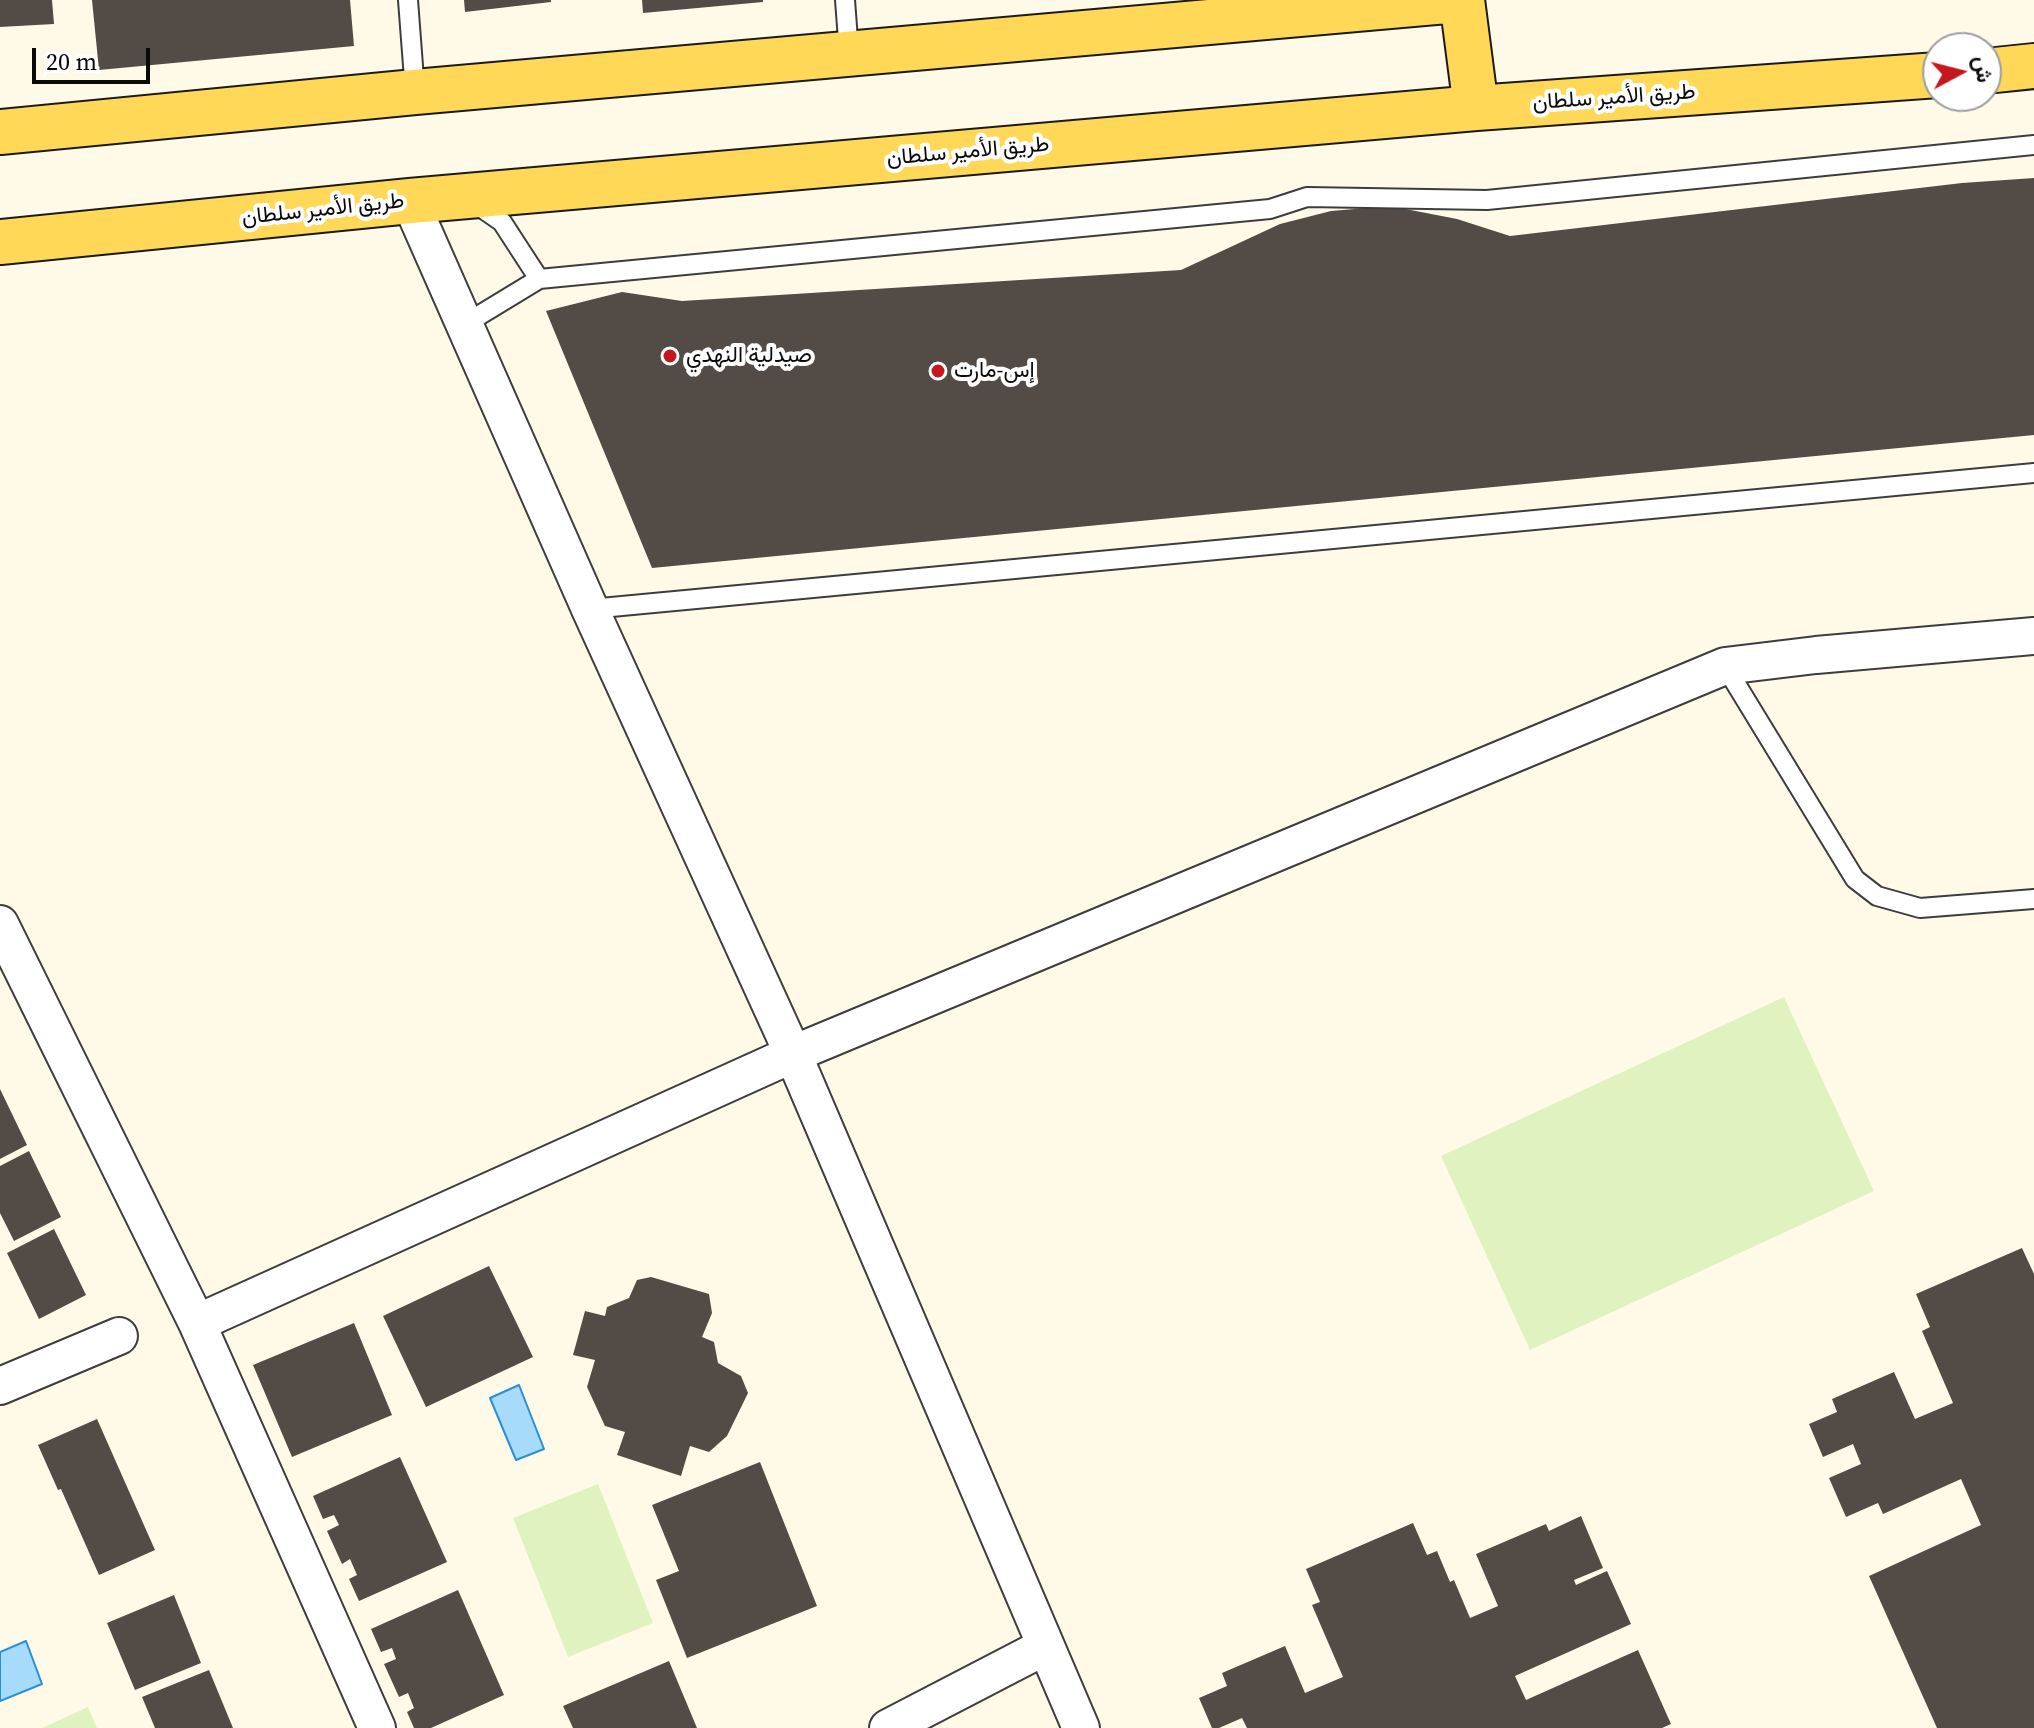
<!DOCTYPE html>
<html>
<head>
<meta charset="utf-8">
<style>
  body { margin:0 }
  #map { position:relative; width:2034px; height:1728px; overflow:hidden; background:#fffae7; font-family:"Source Serif 4",Vazirmatn,serif }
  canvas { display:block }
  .north { position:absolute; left:1922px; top:32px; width:80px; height:80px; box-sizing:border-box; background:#fff; border:2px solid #9d9d9d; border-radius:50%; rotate:83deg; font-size:22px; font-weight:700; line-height:32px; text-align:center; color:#0a0a0a }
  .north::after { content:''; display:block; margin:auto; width:28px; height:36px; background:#c4181f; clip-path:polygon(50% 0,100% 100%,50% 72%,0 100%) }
  .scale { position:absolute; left:32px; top:48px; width:118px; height:36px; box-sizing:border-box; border:4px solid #0a0a0a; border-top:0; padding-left:10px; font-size:24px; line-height:28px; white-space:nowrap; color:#0a0a0a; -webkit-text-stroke:6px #fff; paint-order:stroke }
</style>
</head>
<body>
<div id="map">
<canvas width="2034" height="1728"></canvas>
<div class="north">ش</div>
<div class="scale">20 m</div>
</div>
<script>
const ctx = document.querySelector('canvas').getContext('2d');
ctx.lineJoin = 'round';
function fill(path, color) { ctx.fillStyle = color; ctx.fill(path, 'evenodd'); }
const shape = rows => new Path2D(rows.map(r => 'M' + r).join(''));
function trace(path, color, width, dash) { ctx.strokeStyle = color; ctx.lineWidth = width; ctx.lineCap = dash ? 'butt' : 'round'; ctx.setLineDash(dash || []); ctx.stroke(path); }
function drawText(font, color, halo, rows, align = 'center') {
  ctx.font = font + ' "Source Serif 4",Vazirmatn,serif'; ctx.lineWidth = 8; ctx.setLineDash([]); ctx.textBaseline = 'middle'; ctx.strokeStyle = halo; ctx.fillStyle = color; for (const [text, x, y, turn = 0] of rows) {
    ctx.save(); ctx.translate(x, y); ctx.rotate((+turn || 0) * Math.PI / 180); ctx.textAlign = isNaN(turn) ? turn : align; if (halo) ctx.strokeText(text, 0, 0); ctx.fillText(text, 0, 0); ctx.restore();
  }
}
fill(shape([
  [1784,997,1874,1191,1530,1350,1441,1156],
  [598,1484,653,1623,568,1657,513,1518],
  [88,1707,97,1728,42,1728]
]), '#e1f2c1');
const water = shape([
  [519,1385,544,1449,516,1460,490,1398,519,1385],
  [26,1641,42,1684,0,1701,0,1652,26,1641]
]);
fill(water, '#a7dbfb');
trace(water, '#2890d8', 2);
fill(shape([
  [0,0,52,0,54,24,0,27],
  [92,0,350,0,354,46,99,70],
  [464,0,551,0,551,2,465,12],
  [642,0,763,0,763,2,643,13],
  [2034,178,2034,435,652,568,546,311,622,292,682,301,1181,270,1280,224,1331,211,1390,206,1457,219,1510,236,1962,183],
  [0,1089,27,1145,0,1159],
  [29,1151,61,1217,14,1241,0,1213,0,1166],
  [54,1229,86,1295,39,1319,7,1253],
  [2022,1248,2034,1274,2034,1728,1937,1728,1869,1576,1981,1525,1961,1479,1883,1514,1878,1503,1846,1517,1829,1478,1861,1464,1853,1444,1823,1457,1809,1424,1837,1412,1832,1399,1894,1372,1915,1419,1953,1403,1922,1331,1930,1327,1916,1294],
  [489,1266,533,1357,426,1407,383,1316],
  [651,1277,709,1294,712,1313,702,1337,714,1342,718,1363,741,1376,748,1393,727,1436,709,1452,690,1446,681,1476,617,1455,625,1432,605,1426,587,1387,595,1360,573,1355,585,1311,605,1316,607,1307,629,1298,637,1280],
  [354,1323,392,1415,292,1457,253,1365],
  [97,1419,155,1550,99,1575,61,1489,58,1490,38,1445],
  [400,1457,447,1562,359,1601,349,1579,357,1575,350,1559,342,1564,327,1531,339,1525,334,1515,323,1519,313,1496],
  [760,1462,817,1606,687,1658,656,1580,679,1571,652,1505],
  [1581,1516,1603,1568,1574,1580,1576,1585,1607,1571,1631,1624,1515,1676,1526,1700,1638,1650,1671,1724,1662,1728,1247,1728,1242,1718,1219,1728,1212,1728,1199,1698,1227,1686,1222,1673,1285,1646,1305,1693,1343,1677,1312,1605,1320,1602,1306,1569,1413,1523,1427,1555,1437,1551,1450,1582,1454,1580,1470,1618,1498,1606,1476,1554,1546,1524,1549,1531],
  [458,1590,504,1695,431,1728,414,1728,407,1712,414,1708,408,1693,399,1697,384,1664,396,1659,392,1648,381,1652,371,1629],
  [174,1595,201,1663,135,1690,107,1623],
  [669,1661,697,1728,573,1728,563,1706],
  [209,1670,233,1728,155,1728,142,1697]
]), '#534b46');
const lane = shape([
  [408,0,415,92],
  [845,0,849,53],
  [473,202,502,222,539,279,1270,209,1307,197,1487,200,2034,145],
  [465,324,539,279],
  [590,609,2034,473],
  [1725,666,1855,879,1877,896,1920,908,2034,899]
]);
const street = shape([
  [0,924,197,1323,377,1728],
  [197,1323,793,1054,590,609,410,201],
  [0,1386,119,1336],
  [888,1728,1046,1646],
  [1081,1728,793,1054,1725,666,1816,655,2034,636]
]);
const primary = shape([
  [1462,0,1476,108],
  [1986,71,2034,66],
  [0,132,415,92,1458,0],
  [0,242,410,201,1476,108,1938,75]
]);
trace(lane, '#3d3d3d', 22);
trace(street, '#3d3d3d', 40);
trace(primary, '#1b1b1b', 48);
trace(lane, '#fff', 18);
trace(street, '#fff', 36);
trace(primary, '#ffd857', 44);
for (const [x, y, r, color] of [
  [670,356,8,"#c4181f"],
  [938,371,8,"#c4181f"]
]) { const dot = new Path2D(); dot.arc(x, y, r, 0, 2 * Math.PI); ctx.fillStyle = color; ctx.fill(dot); trace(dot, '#fff', 3); }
drawText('22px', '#0a0a0a', '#fff', [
  ["طريق الأمير سلطان",1614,98,-4],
  ["طريق الأمير سلطان",968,152,-5],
  ["طريق الأمير سلطان",323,210,-6]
]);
drawText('22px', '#0a0a0a', '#fff', [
  ["صيدلية النهدي",686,356],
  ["إس-مارت",954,371]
], 'left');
</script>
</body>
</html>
